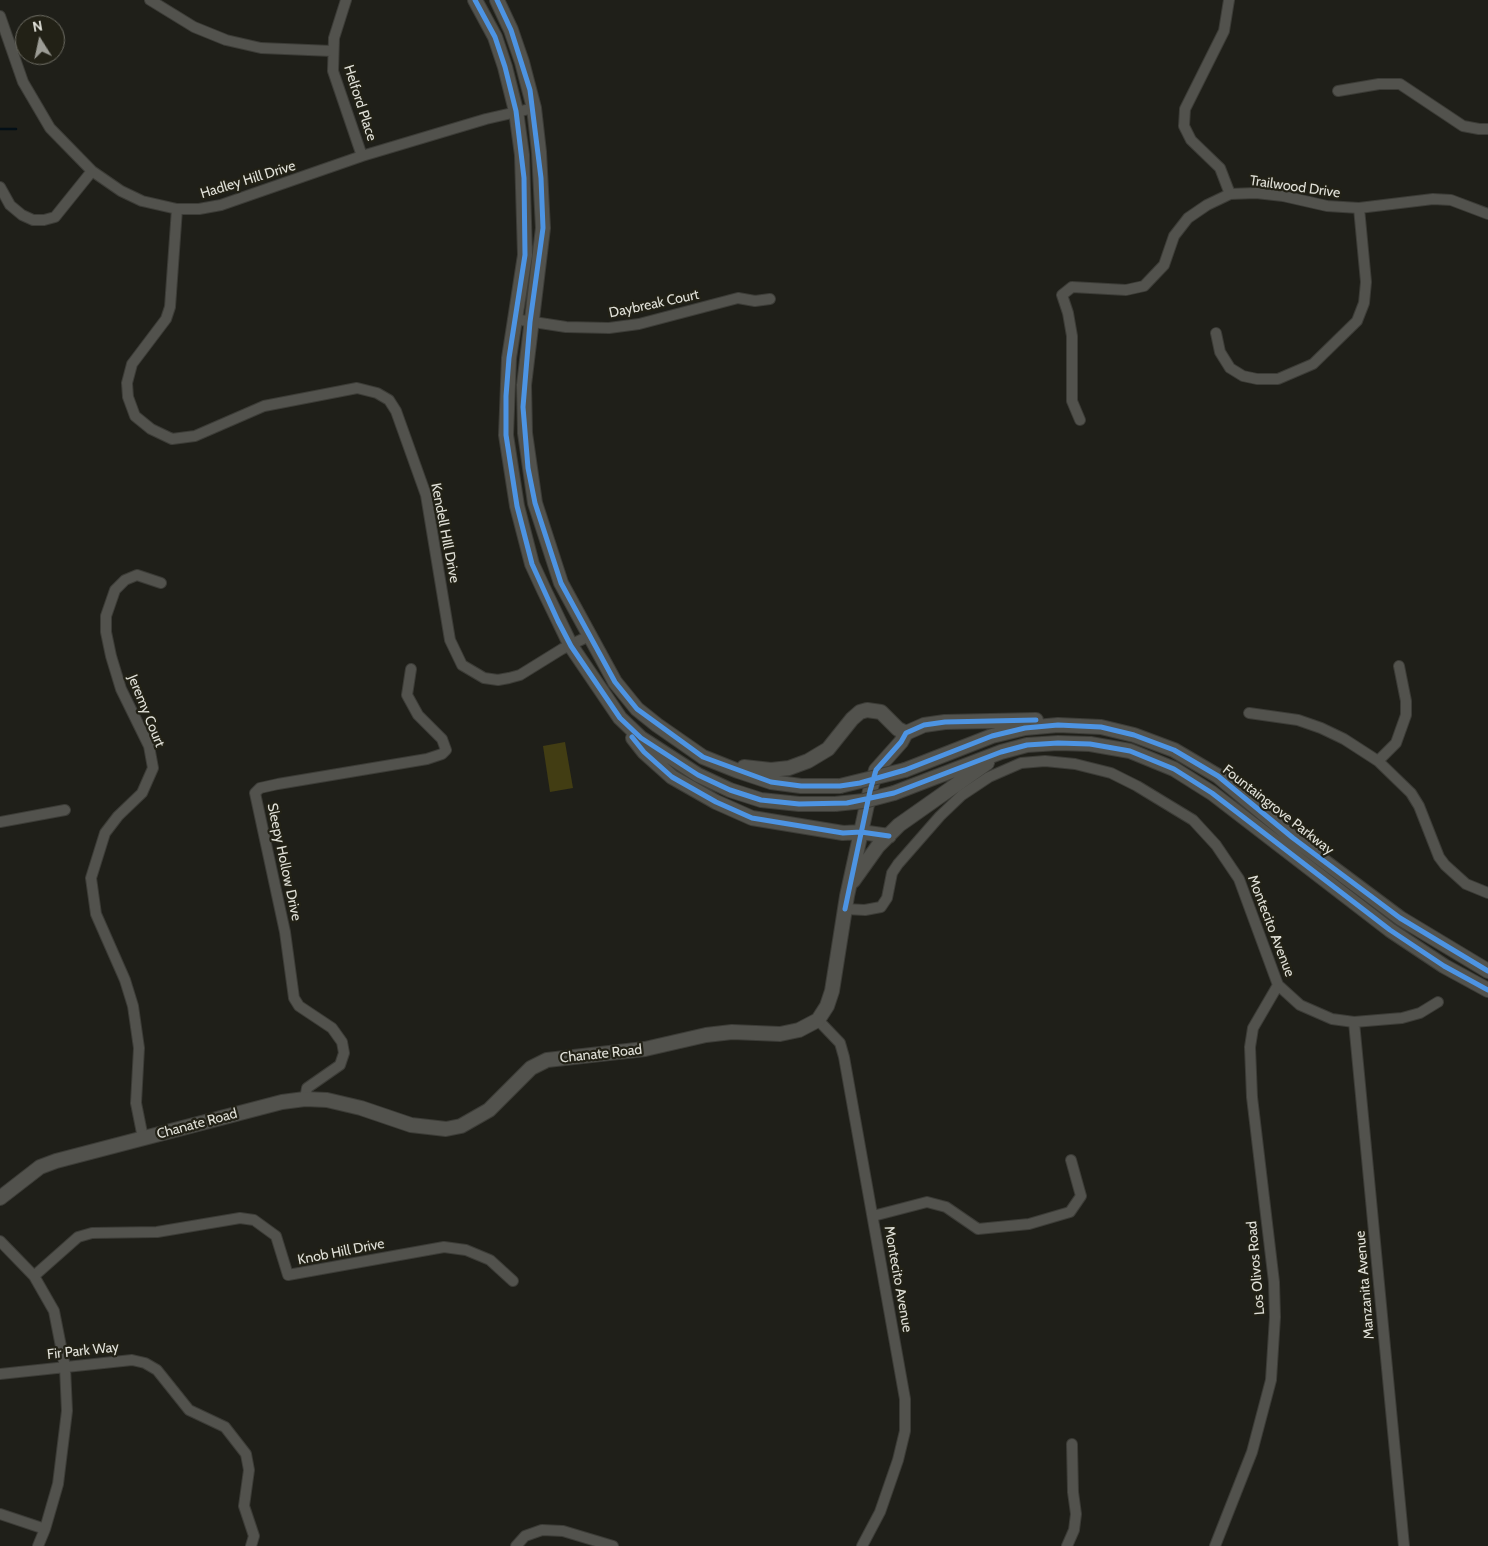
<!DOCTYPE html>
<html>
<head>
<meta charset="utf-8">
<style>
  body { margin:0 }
  #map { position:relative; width:1488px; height:1546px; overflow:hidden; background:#1f1f19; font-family:Cabin,sans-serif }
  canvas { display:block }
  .north { position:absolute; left:15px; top:15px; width:50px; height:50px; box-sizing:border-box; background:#222116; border:1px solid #6e6d64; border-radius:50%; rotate:350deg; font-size:14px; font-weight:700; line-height:20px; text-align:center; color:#e0e0d8 }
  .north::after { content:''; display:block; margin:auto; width:18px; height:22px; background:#9c9c95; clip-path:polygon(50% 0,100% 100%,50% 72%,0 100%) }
</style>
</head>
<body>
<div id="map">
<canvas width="1488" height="1546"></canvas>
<div class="north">N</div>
</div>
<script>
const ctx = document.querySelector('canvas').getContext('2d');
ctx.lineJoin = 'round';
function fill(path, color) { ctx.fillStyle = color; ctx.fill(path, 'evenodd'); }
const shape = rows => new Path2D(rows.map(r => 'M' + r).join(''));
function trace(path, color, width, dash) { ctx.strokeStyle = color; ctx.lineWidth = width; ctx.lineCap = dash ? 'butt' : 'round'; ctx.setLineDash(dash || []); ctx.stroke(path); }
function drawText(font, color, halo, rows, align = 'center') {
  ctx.font = font + ' Cabin,sans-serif'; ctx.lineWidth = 4.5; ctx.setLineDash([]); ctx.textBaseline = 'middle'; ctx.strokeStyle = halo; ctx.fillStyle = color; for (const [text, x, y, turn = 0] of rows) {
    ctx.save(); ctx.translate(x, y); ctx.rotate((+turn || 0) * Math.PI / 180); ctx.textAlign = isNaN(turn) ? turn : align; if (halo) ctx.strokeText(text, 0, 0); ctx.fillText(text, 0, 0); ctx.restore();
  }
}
fill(shape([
  [565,742,573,788,550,792,543,746]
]), '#423d13');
trace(shape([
  [0,129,16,129]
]), '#030f17', 2.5);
const street = shape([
  [150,0,194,27,226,40,261,48,332,51],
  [346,0,334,38,333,71,362,156],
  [1229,0,1224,31,1185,109,1184,126,1191,140,1220,168,1230,194],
  [0,16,23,82,50,128,92,171,121,191,142,201,177,209,199,209,221,205,362,156,486,119,534,108],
  [1338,91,1379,84,1400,84,1463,126,1479,129,1488,129],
  [0,187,10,205,22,215,33,220,44,220,55,217,92,171],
  [177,209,170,307,166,319,132,364,127,383,128,397,135,416,151,429,172,439,195,436,264,406,357,388,377,393,389,400,396,411,426,495,450,640,462,665,484,678,498,680,509,678,520,675,562,649,589,636],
  [514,319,566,327,609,328,639,324,738,298,755,301,770,299],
  [1216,333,1220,352,1230,368,1243,376,1257,379,1278,379,1313,364,1357,321,1364,303,1366,282,1359,208],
  [1080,420,1072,401,1072,336,1068,313,1062,295,1072,287,1126,290,1144,286,1164,265,1174,236,1188,218,1207,205,1230,194,1256,193,1283,196,1327,206,1359,208,1433,199,1451,200,1488,214],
  [1249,713,1298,720,1321,728,1344,739,1378,761,1411,793,1419,806,1439,857,1445,865,1466,884,1488,893],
  [1378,761,1396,743,1406,715,1406,701,1399,666],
  [0,822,65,810],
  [845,909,865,910,881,907,887,898,892,873,898,864,940,816,962,795,989,777,1021,763,1045,761,1075,764,1111,773,1137,786,1193,820,1216,845,1239,879,1278,985,1300,1005,1332,1019,1354,1022,1402,1018,1420,1013,1438,1002],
  [818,1020,840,1043,844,1057,905,1399,905,1431,898,1460,880,1512,862,1546],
  [1354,1022,1404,1546],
  [305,1099,307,1088,340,1065,344,1053,342,1042,332,1028,299,1006,294,998,285,932,255,793,260,788,278,784,427,759,442,754,446,750,442,739,418,715,407,695,411,669],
  [143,1138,136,1103,139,1048,133,1006,125,980,96,914,91,878,105,833,118,816,142,793,153,768,149,746,121,689,111,656,106,632,106,616,115,590,125,580,137,575,161,583],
  [873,1216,927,1202,946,1207,978,1229,1029,1224,1070,1212,1081,1196,1071,1160],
  [0,1241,34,1276,54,1311,65,1367,67,1411,58,1484,45,1529,38,1546],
  [34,1276,78,1237,92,1233,157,1232,240,1218,254,1220,276,1236,288,1275,444,1247,466,1250,490,1260,513,1281],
  [0,1374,132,1360,145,1363,157,1370,189,1410,225,1427,246,1454,249,1470,244,1506,254,1536,251,1546],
  [0,1514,45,1529],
  [516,1546,525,1536,542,1530,563,1531,613,1546],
  [1067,1546,1074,1530,1076,1514,1073,1492,1072,1444],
  [1215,1546,1252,1452,1271,1380,1275,1317,1274,1282,1252,1097,1250,1047,1253,1028,1278,985]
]);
const secondary = shape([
  [475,0,495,37,505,67,516,111,522,155,525,255,509,358,506,435,517,506,532,564,544,590,571,646,620,718,641,738,698,775,730,790,761,800,799,804,835,804],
  [497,0,511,30,522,62,534,108,539,152,543,228,524,385,525,433,535,503,561,583,615,682,637,709,657,725,703,757,738,771,771,782,801,786,840,786],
  [633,738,644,752,672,777,716,802,752,818,843,833,861,832,889,836],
  [744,767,771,770,789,768,808,761,828,749,852,719,860,712,867,710,881,712,898,729,906,733,924,725,945,722,1036,720],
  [905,770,992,736,1025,728,1058,725,1101,727,1134,735,1174,750,1218,776,1293,838,1400,918,1488,971],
  [894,793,1001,752,1027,745,1058,743,1090,744,1130,751,1174,769,1212,793,1390,930,1444,966,1488,990],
  [853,881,878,846,899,825,987,763],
  [0,1198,40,1167,56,1161,282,1102,305,1099,327,1100,361,1108,411,1125,446,1129,461,1126,489,1110,531,1068,547,1060,645,1049,706,1035,732,1032,780,1034,799,1030,818,1020,827,1006,832,991,847,896,870,791,876,770,901,742,906,733]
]);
trace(street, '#3c3c37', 12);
trace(secondary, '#3c3c37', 16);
trace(street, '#52524d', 10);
trace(secondary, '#52524d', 14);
const secondaryBridge = shape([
  [840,786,905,770],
  [835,804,864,801,894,793]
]);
trace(secondaryBridge, '#3c3c37', 16, []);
trace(secondaryBridge, '#52524d', 14);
trace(shape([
  [475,0,495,37,505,67,516,111,524,178,525,255,509,358,506,396,506,435,517,506,532,564,558,621,571,646,620,718,641,738,698,775,730,790,761,800,799,804,847,803,894,793,1001,752,1027,745,1058,743,1090,744,1130,751,1174,769,1212,793,1390,930,1444,966,1488,990],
  [497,0,511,30,530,90,541,178,543,228,530,322,523,407,528,468,535,503,561,583,615,682,637,709,703,757,771,782,801,786,840,786,860,783,905,770,992,736,1025,728,1058,725,1101,727,1134,735,1174,750,1218,776,1293,838,1400,918,1488,971],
  [632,737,644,752,672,777,716,802,752,818,843,833,861,832,889,836],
  [845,909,870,791,876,770,901,742,906,733,924,725,945,722,1036,720]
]), '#4d94e3', 5);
drawText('14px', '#e0e0d8', '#222116', [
  ["Helford Place",360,103,72],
  ["Hadley Hill Drive",248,180,-17],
  ["Trailwood Drive",1295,187,8],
  ["Daybreak Court",654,304,-12],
  ["Kendell HIll Drive",445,533,79],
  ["Jeremy Court",146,711,68],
  ["Fountaingrove Parkway",1278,810,38],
  ["Sleepy Hollow Drive",284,862,78],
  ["Montecito Avenue",1271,926,69],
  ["Chanate Road",601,1054,-6],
  ["Chanate Road",197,1124,-15],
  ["Knob Hill Drive",341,1252,-11],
  ["Los Olivos Road",1256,1268,-95],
  ["Montecito Avenue",898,1279,80],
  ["Manzanita Avenue",1365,1285,-95],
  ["Fir Park Way",83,1351,-6]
]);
</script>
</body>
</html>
